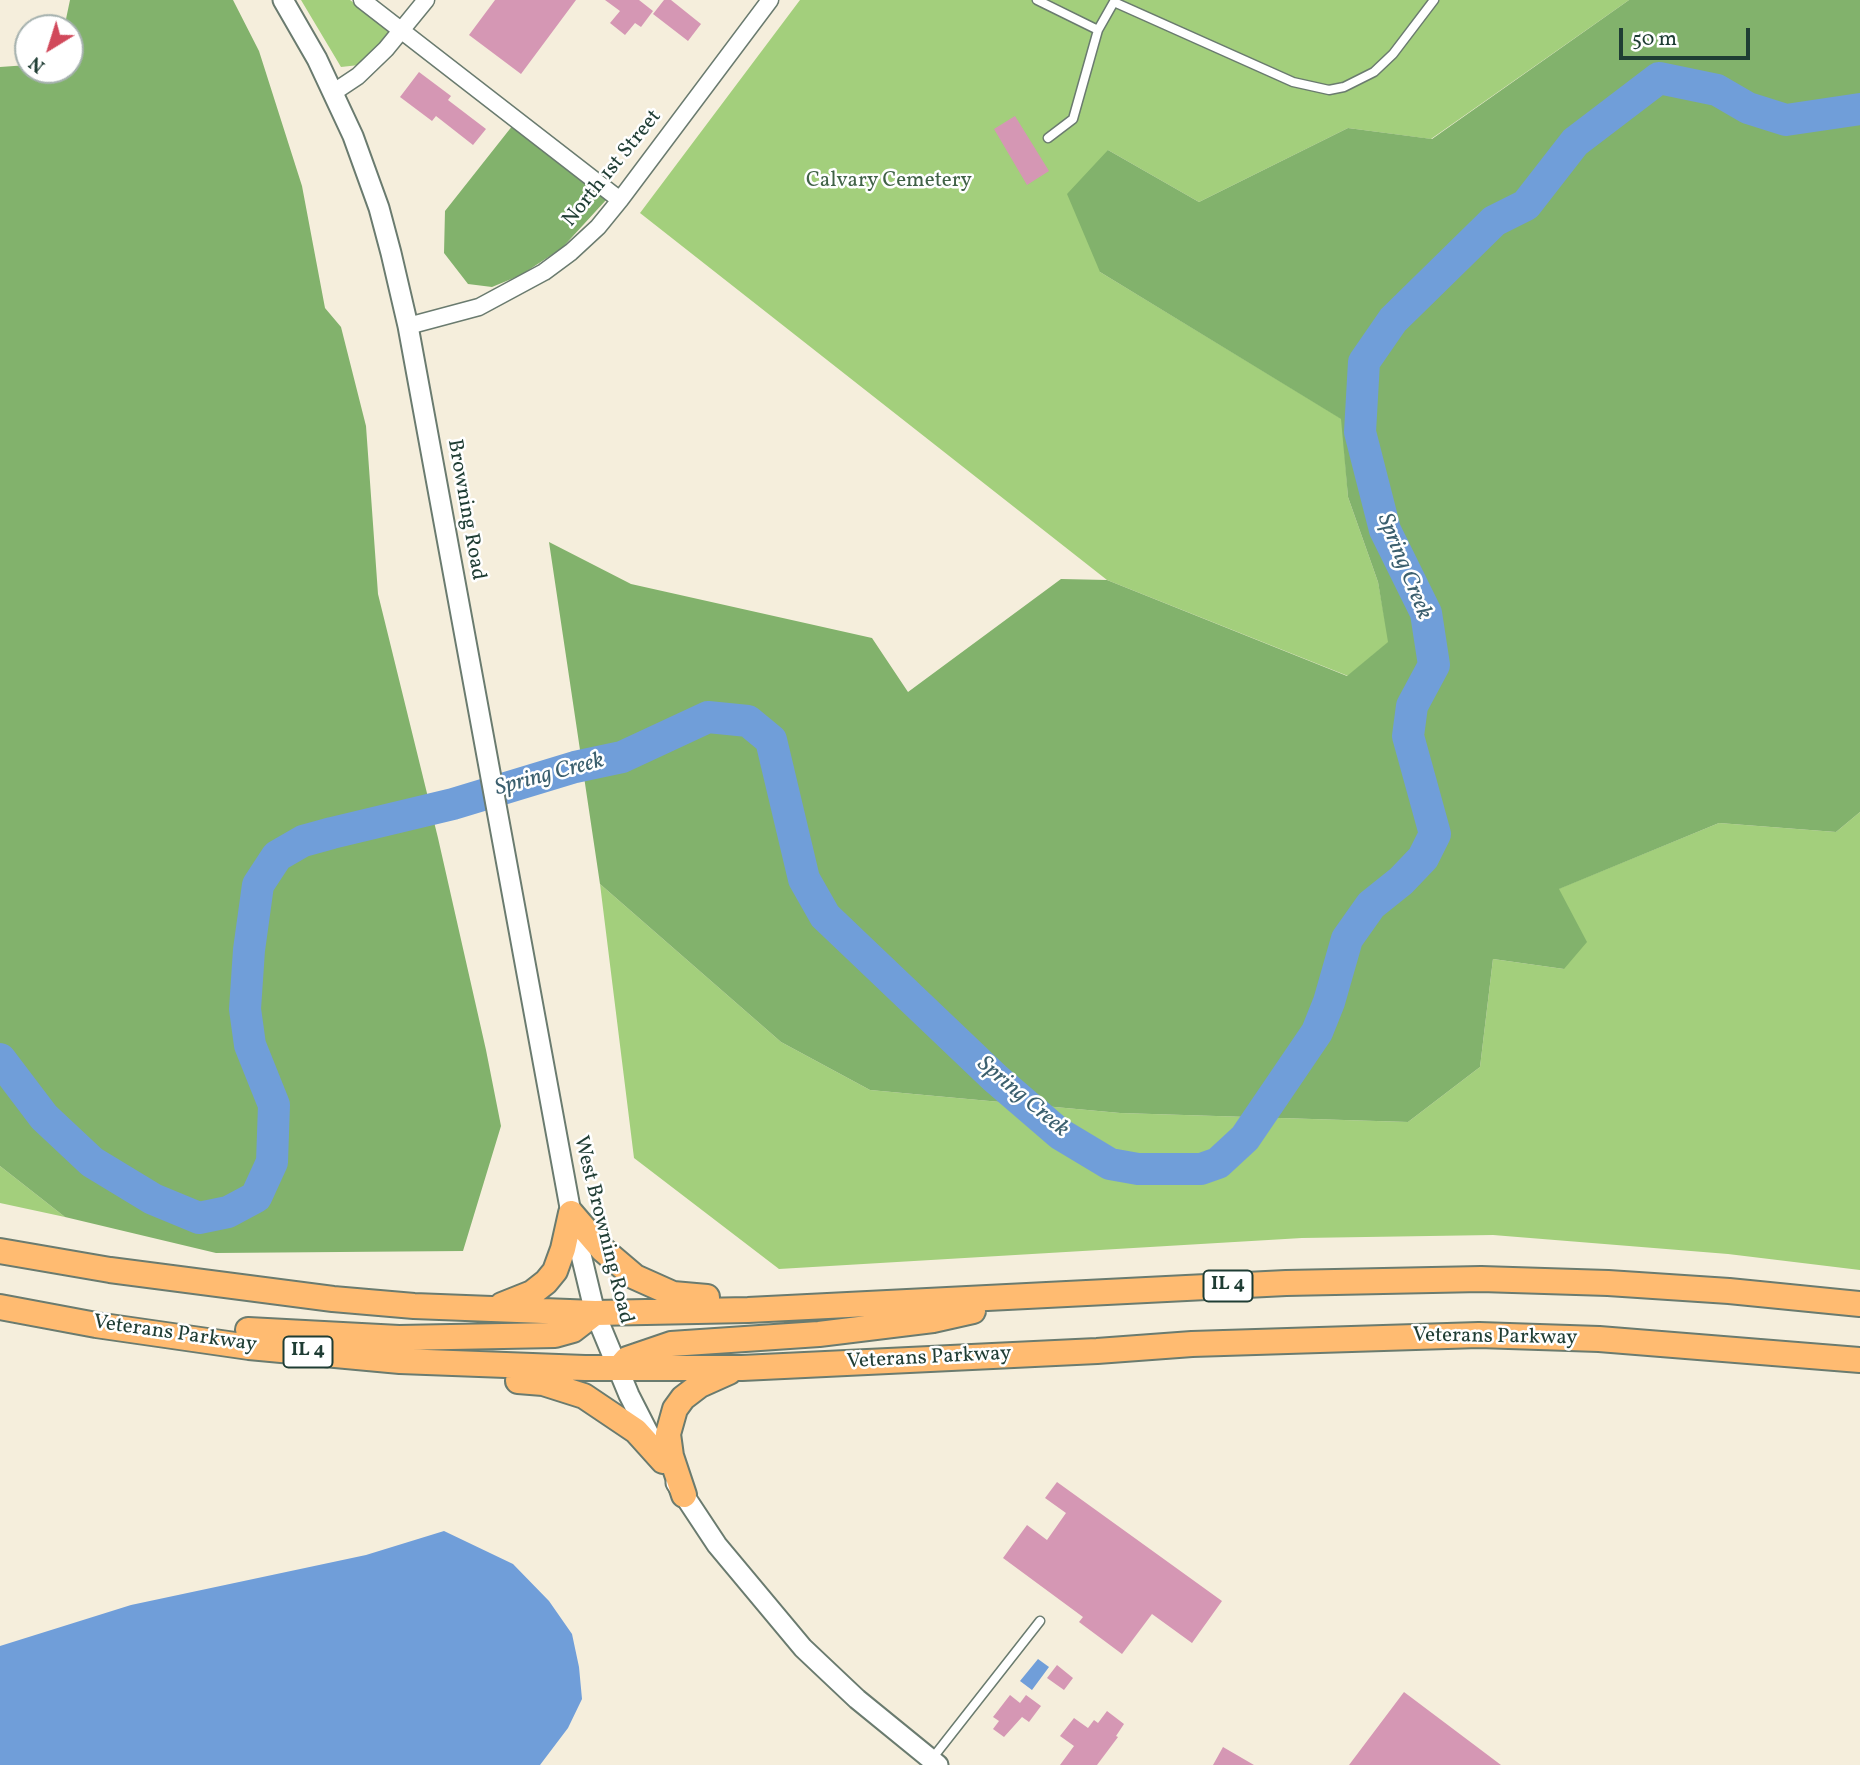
<!DOCTYPE html>
<html>
<head>
<meta charset="utf-8">
<style>
  body { margin:0 }
  #map { position:relative; width:1860px; height:1765px; overflow:hidden; background:#f5eedc; font-family:Vollkorn,serif }
  canvas { display:block }
  .north { position:absolute; left:14px; top:14px; width:70px; height:70px; box-sizing:border-box; background:#fff; border:2px solid #a5b1ae; border-radius:50%; rotate:218deg; font-size:19px; font-weight:700; line-height:28px; text-align:center; color:#1f3d34 }
  .north::after { content:''; display:block; margin:auto; width:24px; height:32px; background:#d1495b; clip-path:polygon(50% 0,100% 100%,50% 72%,0 100%) }
  .scale { position:absolute; left:1619px; top:28px; width:131px; height:32px; box-sizing:border-box; border:4px solid #1f3d34; border-top:0; padding-left:9px; font-size:21px; line-height:24px; white-space:nowrap; color:#1f3d34; -webkit-text-stroke:5px #fff; paint-order:stroke }
</style>
</head>
<body>
<div id="map">
<canvas width="1860" height="1765"></canvas>
<div class="north">N</div>
<div class="scale">50 m</div>
</div>
<script>
const ctx = document.querySelector('canvas').getContext('2d');
ctx.lineJoin = 'round';
function fill(path, color) { ctx.fillStyle = color; ctx.fill(path, 'evenodd'); }
const shape = rows => new Path2D(rows.map(r => 'M' + r).join(''));
function trace(path, color, width, dash) { ctx.strokeStyle = color; ctx.lineWidth = width; ctx.lineCap = dash ? 'butt' : 'round'; ctx.setLineDash(dash || []); ctx.stroke(path); }
function drawText(font, color, halo, rows, align = 'center') {
  ctx.font = font + ' Vollkorn,serif'; ctx.lineWidth = 5; ctx.setLineDash([]); ctx.textBaseline = 'middle'; ctx.strokeStyle = halo; ctx.fillStyle = color; for (const [text, x, y, turn = 0] of rows) {
    ctx.save(); ctx.translate(x, y); ctx.rotate((+turn || 0) * Math.PI / 180); ctx.textAlign = isNaN(turn) ? turn : align; if (halo) ctx.strokeText(text, 0, 0); ctx.fillText(text, 0, 0); ctx.restore();
  }
}
fill(shape([
  [301,0,350,0,386,28,388,32,388,36,371,55,359,65,341,67],
  [800,0,1629,0,1431,139,1348,128,1199,202,1108,150,1100,272,1342,419,1348,497,1378,582,1389,642,1348,676,1107,580,640,213],
  [1860,812,1860,1270,1728,1254,1493,1235,1302,1238,779,1269,634,1158,600,884,781,1042,870,1090,1120,1113,1408,1122,1480,1067,1493,959,1564,969,1558,889,1719,823,1836,832],
  [0,1166,65,1217,0,1203]
]), '#a3cf7c');
fill(shape([
  [70,0,233,0,259,51,302,186,325,308,341,327,366,426,378,594,438,838,486,1050,501,1126,463,1251,216,1253,65,1217,0,1166,0,67,28,65,28,70,70,70,70,28,60,28,66,19],
  [1629,0,1860,0,1860,812,1836,832,1719,823,1559,889,1587,942,1564,969,1493,959,1480,1067,1408,1122,1120,1113,870,1090,781,1042,600,884,549,542,631,584,872,638,908,692,1061,579,1107,580,1347,676,1388,642,1378,582,1348,497,1341,419,1100,272,1067,194,1108,150,1199,202,1348,128,1432,139],
  [513,125,606,200,562,248,521,275,492,287,468,284,444,253,445,211]
]), '#82b26c');
fill(shape([
  [444,1531,513,1564,549,1601,572,1634,579,1667,582,1699,568,1728,540,1765,0,1765,0,1646,131,1605,366,1555],
  [1038,1659,1049,1667,1032,1690,1020,1681]
]), '#709ed9');
trace(shape([
  [0,1059,44,1117,92,1162,153,1199,199,1218,228,1212,256,1197,272,1162,274,1105,250,1045,245,1009,249,950,258,885,277,856,303,841,332,833,453,804,575,767,622,757,708,717,748,721,771,740,804,879,825,916,995,1078,1060,1134,1110,1164,1138,1169,1201,1169,1218,1163,1245,1138,1317,1032,1329,1002,1347,939,1371,905,1401,881,1423,858,1435,834,1408,736,1412,706,1434,665,1426,613,1385,530,1360,432,1364,362,1393,320,1494,221,1526,205,1575,142,1659,78,1717,90,1748,108,1786,120,1860,109]
]), '#709ed9', 32);
fill(shape([
  [495,0,576,0,521,74,469,35],
  [605,0,639,0,653,11,641,27,635,23,625,35,610,23,620,11],
  [664,0,671,0,701,24,688,41,653,14],
  [419,72,451,96,448,100,486,129,473,145,436,116,432,121,400,97],
  [1015,116,1049,171,1027,185,994,129],
  [1057,1482,1222,1601,1192,1643,1152,1614,1122,1654,1079,1622,1083,1617,1003,1558,1027,1525,1047,1540,1066,1513,1045,1498],
  [1057,1665,1073,1678,1064,1690,1047,1678],
  [1404,1692,1501,1765,1349,1765],
  [1010,1695,1020,1703,1026,1695,1041,1706,1029,1722,1022,1717,1004,1737,993,1729,999,1721,993,1717],
  [1107,1711,1124,1724,1116,1736,1118,1737,1097,1765,1060,1765,1074,1746,1060,1736,1074,1718,1088,1728,1094,1720,1098,1723],
  [1223,1747,1254,1765,1213,1765]
]), '#d597b4');
const service = shape([
  [1037,0,1098,30],
  [1114,2,1293,82,1329,90,1344,87,1374,72,1393,54,1434,0],
  [1048,138,1073,119,1098,30,1115,0],
  [931,1760,1040,1621]
]);
const minor = shape([
  [362,0,620,200],
  [334,92,358,76,386,49,426,0],
  [408,326,479,307,544,272,571,252,598,227,620,200,770,0]
]);
const tertiary = shape([
  [283,0,317,59,353,136,379,208,391,253,408,326,571,1213,595,1313,629,1395,653,1442],
  [676,1483,717,1545,803,1648,857,1699,938,1765]
]);
const trunk = shape([
  [571,1213,602,1249,635,1277,673,1294,707,1297],
  [0,1251,110,1270,333,1299,414,1306,595,1313,748,1310,1286,1283,1481,1279,1608,1283,1729,1291,1860,1304],
  [502,1305,532,1293,546,1282,555,1271,563,1249,571,1213],
  [0,1307,96,1325,249,1347,400,1361,585,1368,742,1368,1097,1351,1192,1344,1479,1335,1599,1339,1860,1360],
  [248,1330,399,1338,555,1335,573,1330,595,1313],
  [619,1368,627,1359,671,1344,819,1334,933,1320,973,1311],
  [518,1381,543,1383,584,1396,636,1431,663,1461],
  [684,1495,671,1456,668,1434,675,1409,683,1398,700,1385,729,1372]
]);
trace(service, '#6a7b6f', 11);
trace(minor, '#6a7b6f', 19);
trace(tertiary, '#6a7b6f', 23);
trace(trunk, '#6a7b6f', 28);
trace(service, '#fff', 8);
trace(minor, '#fff', 16);
trace(tertiary, '#fff', 19);
trace(trunk, '#ffbb71', 24);
for (const [x, y, w] of [
  [1228,1286,49],
  [308,1352,49]
]) { const box = new Path2D(); box.roundRect(x - w / 2, y - 15.5, w, 31, 5); ctx.fillStyle = '#fff'; ctx.fill(box); trace(box, '#1f3d34', 2); }
drawText('bold 19px', '#1f3d34', null, [
  ["IL 4",1228,1286],
  ["IL 4",308,1352]
]);
drawText('21px', '#1f3d34', '#fff', [
  ["North 1st Street",613,169,-51],
  ["Browning Road",465,510,80],
  ["West Browning Road",602,1230,76],
  ["Veterans Parkway",175,1335,8],
  ["Veterans Parkway",1495,1338,1],
  ["Veterans Parkway",929,1359,-3]
]);
drawText('21px', '#406246', '#fff', [
  ["Calvary Cemetery",889,182]
]);
drawText('italic 23px', '#3b5f6e', '#fff', [
  ["Spring Creek",1403,567,68],
  ["Spring Creek",550,776,-15],
  ["Spring Creek",1022,1098,40]
]);
</script>
</body>
</html>
